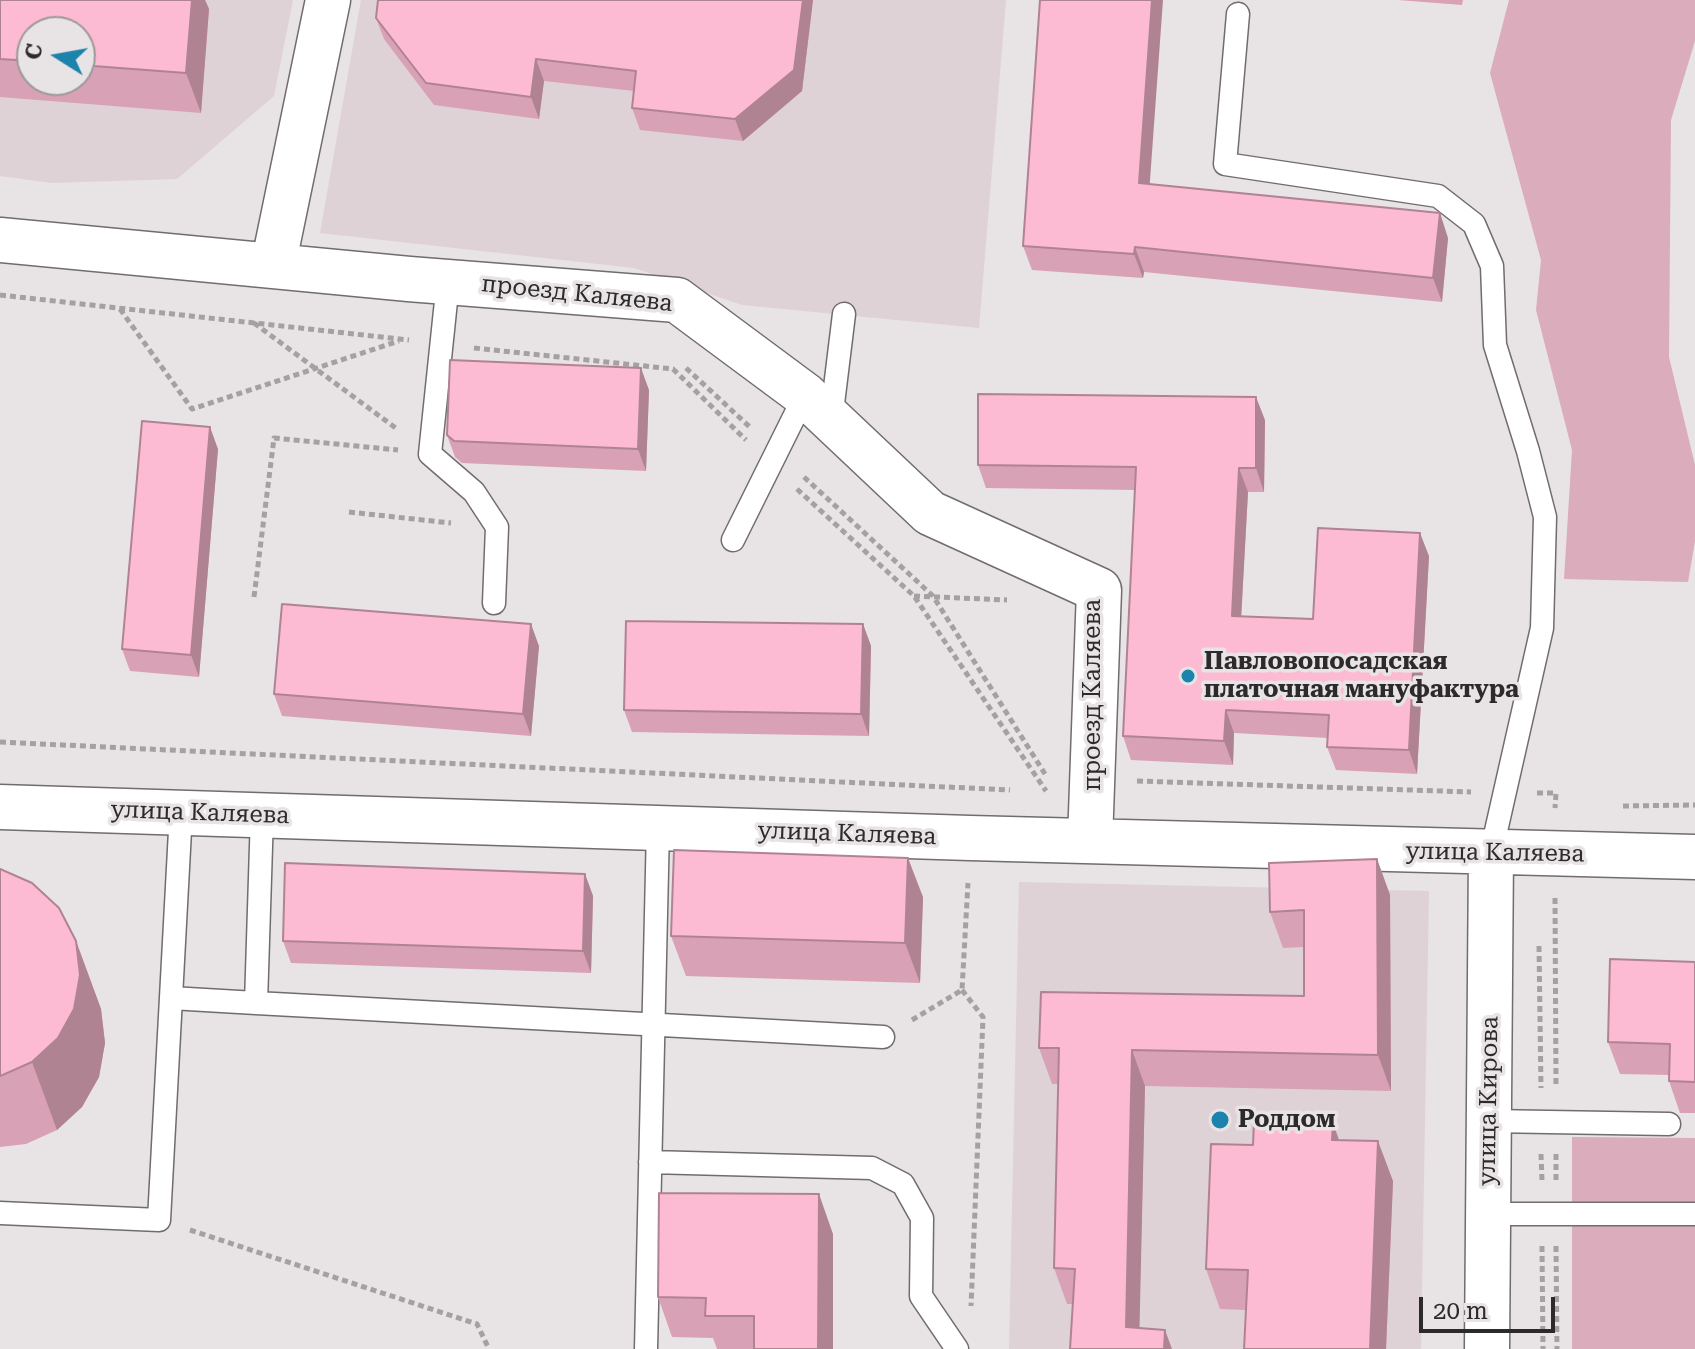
<!DOCTYPE html>
<html>
<head>
<meta charset="utf-8">
<style>
  body { margin:0 }
  #map { position:relative; width:1695px; height:1349px; overflow:hidden; background:#e8e3e5; font-family:"Roboto Serif",serif }
  canvas { display:block }
  .north { position:absolute; left:16px; top:16px; width:80px; height:80px; box-sizing:border-box; background:#e8e3e5; border:2px solid #9d999b; border-radius:50%; rotate:281deg; font-size:22px; font-weight:700; line-height:32px; text-align:center; color:#2c2a2b }
  .north::after { content:''; display:block; margin:auto; width:28px; height:36px; background:#1b83ac; clip-path:polygon(50% 0,100% 100%,50% 72%,0 100%) }
  .scale { position:absolute; left:1419px; top:1297px; width:136px; height:36px; box-sizing:border-box; border:4px solid #2c2a2b; border-top:0; padding-left:10px; font-size:24px; line-height:28px; white-space:nowrap; color:#2c2a2b; -webkit-text-stroke:6px #e8e3e5; paint-order:stroke }
</style>
</head>
<body>
<div id="map">
<canvas width="1695" height="1349"></canvas>
<div class="north">С</div>
<div class="scale">20 m</div>
</div>
<script>
const ctx = document.querySelector('canvas').getContext('2d');
ctx.lineJoin = 'round';
function fill(path, color) { ctx.fillStyle = color; ctx.fill(path, 'evenodd'); }
const shape = rows => new Path2D(rows.map(r => 'M' + r).join(''));
function trace(path, color, width, dash) { ctx.strokeStyle = color; ctx.lineWidth = width; ctx.lineCap = dash ? 'butt' : 'round'; ctx.setLineDash(dash || []); ctx.stroke(path); }
function drawText(font, color, halo, rows, align = 'center') {
  ctx.font = font + ' "Roboto Serif",serif'; ctx.lineWidth = 7; ctx.setLineDash([]); ctx.textBaseline = 'middle'; ctx.strokeStyle = halo; ctx.fillStyle = color; for (const [text, x, y, turn = 0] of rows) {
    ctx.save(); ctx.translate(x, y); ctx.rotate((+turn || 0) * Math.PI / 180); ctx.textAlign = isNaN(turn) ? turn : align; if (halo) ctx.strokeText(text, 0, 0); ctx.fillText(text, 0, 0); ctx.restore();
  }
}
fill(shape([
  [0,0,293,0,274,96,177,179,52,183,0,176],
  [32,32,80,32,80,80,32,80],
  [361,0,1006,0,979,328,742,305,634,268,320,233],
  [1019,882,1429,891,1421,1349,1009,1349]
]), '#dfd2d6');
fill(shape([
  [1509,0,1695,0,1695,41,1671,120,1669,357,1695,465,1695,541,1688,582,1564,579,1572,450,1536,310,1541,260,1490,73],
  [1572,1137,1695,1138,1695,1349,1572,1349]
]), '#daacbc');
const service = shape([
  [1238,14,1225,164,1438,196,1474,224,1492,266,1495,345,1528,451,1545,517,1542,628,1491,853],
  [448,282,430,454,474,492,497,527,494,603],
  [831,420,844,314],
  [733,540,805,395],
  [262,815,256,1003,883,1037],
  [171,998,256,1003],
  [1489,1121,1669,1124],
  [650,1162,872,1168,903,1184,922,1218,921,1296,957,1349],
  [0,1213,159,1220,181,812],
  [1488,1214,1695,1214],
  [646,1349,658,827]
]);
const minor = shape([
  [0,240,409,279,677,300,805,395,930,513,1099,590,1090,841],
  [273,266,328,0],
  [0,807,970,838,1695,857],
  [1487,1349,1491,853]
]);
trace(service, '#716c6e', 25);
trace(minor, '#716c6e', 47);
trace(shape([
  [0,295,409,340],
  [120,309,192,409,399,341],
  [254,323,397,429],
  [474,348,673,369,746,440],
  [686,368,752,429],
  [804,477,933,596,1045,774],
  [797,489,914,596,1046,791],
  [349,512,451,523],
  [914,596,1007,600],
  [254,597,274,438,398,450],
  [0,742,1010,790],
  [1137,781,1471,792],
  [1537,793,1556,793,1555,808],
  [1623,806,1695,805],
  [1555,898,1556,1088],
  [1539,946,1541,1088],
  [962,990,983,1017,971,1306],
  [912,1020,962,990,968,883],
  [1541,1154,1542,1180],
  [1556,1180,1556,1154],
  [190,1230,477,1324,489,1349],
  [1542,1246,1543,1349],
  [1556,1246,1557,1349]
]), '#a5a1a3', 5, [6, 4]);
trace(service, '#fff', 22);
trace(minor, '#fff', 44);
fill(shape([
  [0,0,205,0,209,9,201,113,0,97],
  [32,32,80,32,80,80,32,80],
  [378,0,813,0,802,91,743,141,640,130,632,108,634,91,544,81,539,119,434,105,384,39,376,18],
  [1398,0,1463,0,1462,5],
  [1150,184,1448,238,1442,302,1144,272,1143,278,1032,270,1023,246],
  [649,390,646,471,462,463,455,457,447,435],
  [1265,420,1264,492,1248,492,1241,616,1313,619,1429,556,1417,774,1336,770,1327,747,1328,738,1234,733,1233,765,1131,760,1123,736,1135,490,986,488,978,465],
  [218,449,199,677,130,671,122,649],
  [863,624,871,646,869,736,632,732,624,710],
  [539,646,531,736,282,716,274,694],
  [1377,859,1390,895,1391,1091,1145,1086,1139,1328,1172,1349,1073,1304,1067,1304,1054,1268,1058,1084,1052,1084,1039,1048,1304,996,1304,947,1283,948,1270,912],
  [0,869,76,941,101,1009,105,1043,99,1077,82,1107,57,1130,26,1144,0,1147],
  [585,874,593,896,591,973,291,963,283,941],
  [923,897,920,983,686,976,671,936],
  [1695,962,1695,1113,1680,1113,1669,1081,1669,1075,1620,1074,1608,1042],
  [1333,1123,1339,1140,1393,1181,1386,1349,1244,1349,1246,1310,1220,1309,1206,1269,1253,1145],
  [833,1234,833,1349,717,1349,713,1338,672,1337,658,1297]
]), '#d9a1b5');
fill(shape([
  [192,0,205,0,209,9,201,113,186,73],
  [803,0,813,0,802,91,743,141,735,119],
  [1152,0,1163,0,1148,208,1139,183],
  [536,59,544,81,539,119,531,97],
  [1440,213,1448,238,1442,302,1433,278],
  [1135,247,1144,272,1143,278,1134,254],
  [641,368,649,390,646,471,638,449],
  [1256,397,1265,420,1264,492,1256,468],
  [210,427,218,449,199,677,191,655],
  [1239,468,1248,492,1240,639,1232,616],
  [1420,533,1429,556,1417,774,1409,750],
  [531,624,539,646,531,736,523,714],
  [863,624,871,646,869,736,861,714],
  [1226,710,1234,733,1233,765,1224,741],
  [908,858,923,897,920,983,905,943],
  [1377,859,1390,895,1391,1091,1378,1055],
  [585,874,593,896,591,973,583,951],
  [76,941,101,1009,105,1043,99,1077,82,1107,57,1130,32,1062],
  [1132,1050,1145,1086,1139,1349,1126,1327],
  [1333,1123,1347,1163,1332,1140],
  [1378,1141,1393,1181,1386,1349,1370,1349],
  [819,1194,833,1234,833,1349,818,1349],
  [1165,1330,1172,1349,1164,1349]
]), '#b08393');
const building = shape([
  [0,0,192,0,186,73,80,65,80,32,32,32,32,61,0,59,0,0],
  [378,0,803,0,794,70,735,119,632,108,636,71,536,59,531,97,426,83,376,18,378,0],
  [1040,0,1152,0,1139,183,1440,213,1433,278,1135,247,1134,254,1023,246,1040,0],
  [450,360,641,368,638,449,454,441,447,435,450,360],
  [978,394,1256,397,1256,468,1239,468,1232,616,1313,619,1318,528,1420,533,1409,750,1327,747,1329,715,1226,710,1224,741,1123,736,1136,467,978,465,978,394],
  [142,421,210,427,191,655,122,649,142,421],
  [282,604,531,624,523,714,274,694,282,604],
  [626,621,863,624,861,714,624,710,626,621],
  [674,850,908,858,905,943,671,936,674,850],
  [1377,859,1378,1055,1132,1050,1126,1327,1165,1330,1164,1349,1070,1349,1075,1269,1054,1268,1059,1048,1039,1048,1041,992,1304,996,1304,910,1270,912,1269,863,1377,859],
  [285,863,585,874,583,951,283,941,285,863],
  [0,869,32,883,59,908,76,941,80,975,74,1009,58,1038,32,1062,0,1076,0,869],
  [1610,959,1695,962,1695,1082,1669,1081,1670,1044,1608,1042,1610,959],
  [1254,1120,1333,1123,1332,1140,1378,1141,1370,1349,1244,1349,1248,1270,1206,1269,1211,1144,1253,1145,1254,1120],
  [659,1193,819,1194,818,1349,754,1349,754,1316,705,1316,706,1298,658,1297,659,1193]
]);
fill(building, '#fcbbd2');
trace(building, '#b08393', 2);
for (const [x, y, r, color] of [
  [1188,676,8,"#1b83ac"],
  [1220,1120,10,"#1b83ac"]
]) { const dot = new Path2D(); dot.arc(x, y, r, 0, 2 * Math.PI); ctx.fillStyle = color; ctx.fill(dot); trace(dot, '#e8e3e5', 3); }
drawText('24px', '#2c2a2b', '#e8e3e5', [
  ["проезд Каляева",577,294,6],
  ["проезд Каляева",1093,695,-90],
  ["улица Каляева",200,813,2],
  ["улица Каляева",847,834,2],
  ["улица Каляева",1495,853,1],
  ["улица Кирова",1489,1101,-89]
]);
drawText('bold 24px', '#2c2a2b', '#e8e3e5', [
  ["Павловопосадская",1204,662],
  ["платочная мануфактура",1204,690],
  ["Роддом",1238,1120]
], 'left');
</script>
</body>
</html>
